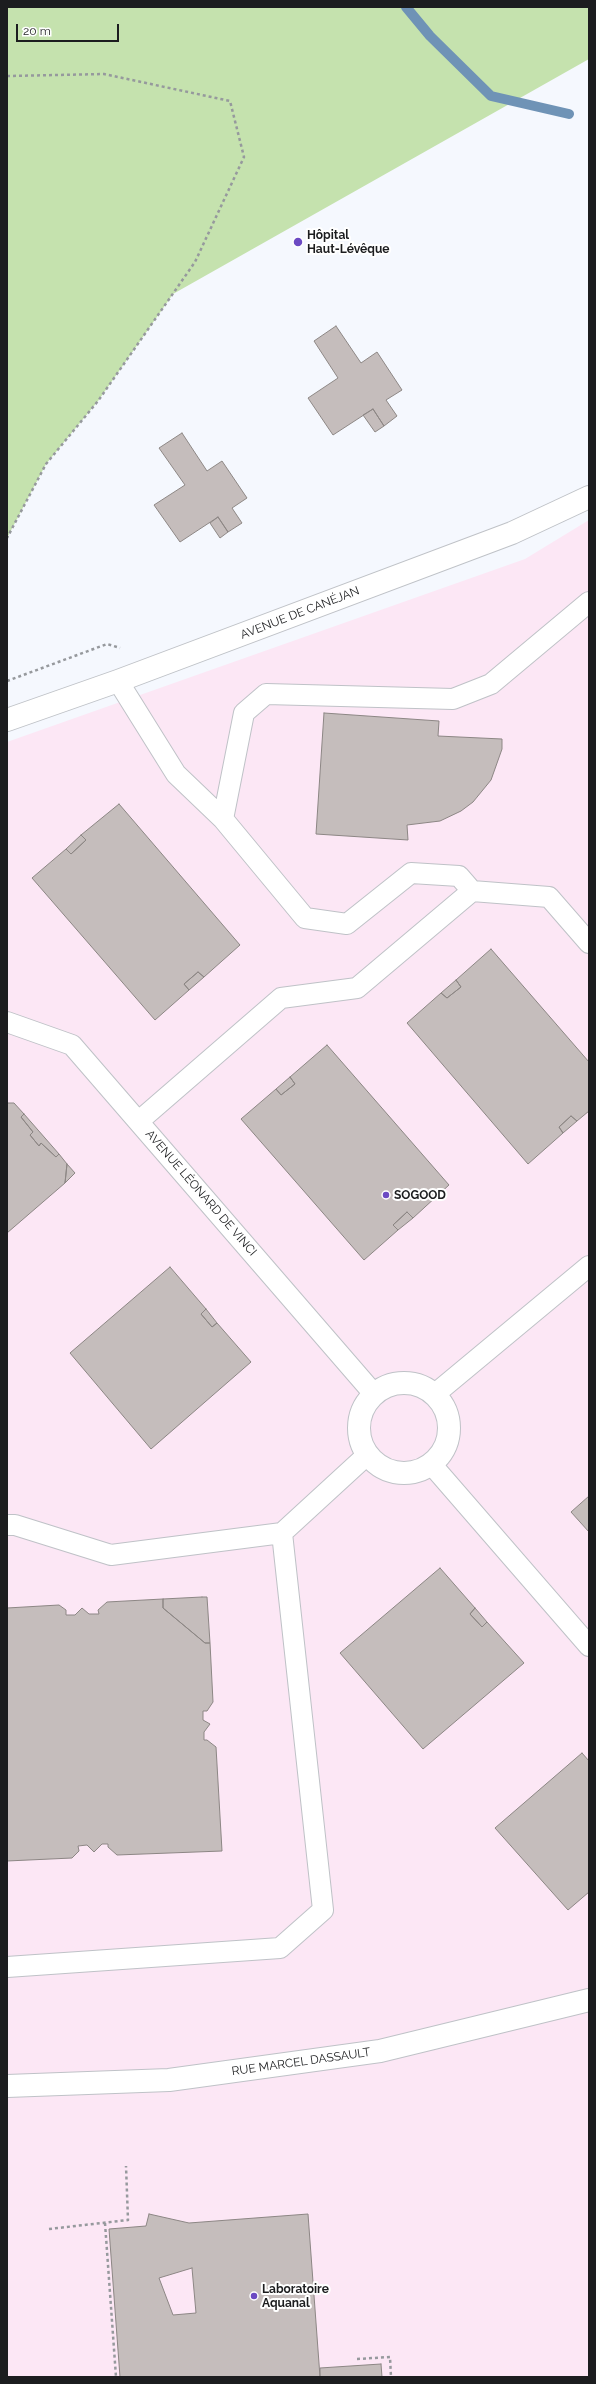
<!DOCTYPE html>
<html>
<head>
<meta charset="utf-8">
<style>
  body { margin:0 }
  #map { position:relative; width:596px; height:2384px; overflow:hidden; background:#f5f8fe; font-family:Raleway,sans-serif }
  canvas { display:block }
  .frame { position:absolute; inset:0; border:8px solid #1c1d1f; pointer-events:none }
  .scale { position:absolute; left:16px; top:24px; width:103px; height:18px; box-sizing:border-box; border:2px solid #1c1d1f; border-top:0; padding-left:5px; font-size:12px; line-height:14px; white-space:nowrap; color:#1c1d1f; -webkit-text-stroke:3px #fff; paint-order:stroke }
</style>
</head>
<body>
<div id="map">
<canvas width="596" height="2384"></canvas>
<div class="frame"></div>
<div class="scale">20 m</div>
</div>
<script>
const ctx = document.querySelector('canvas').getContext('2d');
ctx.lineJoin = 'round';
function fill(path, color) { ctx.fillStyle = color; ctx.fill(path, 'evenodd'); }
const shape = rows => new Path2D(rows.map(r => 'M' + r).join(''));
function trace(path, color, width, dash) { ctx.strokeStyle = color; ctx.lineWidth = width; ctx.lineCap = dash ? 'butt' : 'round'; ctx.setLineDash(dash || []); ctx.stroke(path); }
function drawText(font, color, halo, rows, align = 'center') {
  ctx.font = font + ' Raleway,sans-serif'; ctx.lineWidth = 4; ctx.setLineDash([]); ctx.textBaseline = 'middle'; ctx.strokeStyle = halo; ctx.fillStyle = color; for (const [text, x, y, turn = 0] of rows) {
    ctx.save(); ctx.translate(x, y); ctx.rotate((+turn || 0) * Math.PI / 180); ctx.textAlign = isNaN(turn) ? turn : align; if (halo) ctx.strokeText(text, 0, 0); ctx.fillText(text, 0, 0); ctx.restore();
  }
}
fill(shape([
  [589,520,589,2377,7,2377,7,742,525,559]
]), '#fce7f5');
fill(shape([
  [7,7,589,7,589,59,173,294,98,401,46,464,7,538]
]), '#c5e2ae');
trace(shape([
  [406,7,430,36,491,96,569,114]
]), '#6f93b6', 10);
const building = shape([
  [336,326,361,363,377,352,402,390,386,400,397,416,384,426,373,409,333,435,308,398,338,378,314,341,336,326],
  [373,409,384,426,375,432,363,415,373,409],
  [182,433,207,471,222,461,247,498,232,508,242,523,228,532,218,517,180,542,154,505,185,485,159,448,182,433],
  [218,517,228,532,220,538,210,523,218,517],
  [324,713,439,721,438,736,502,739,502,749,491,780,473,802,461,811,440,821,407,825,408,840,316,834,324,713],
  [119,804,240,945,204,977,198,972,184,984,189,990,155,1020,32,878,66,849,71,854,86,840,81,835,119,804],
  [81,835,86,840,71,854,66,849,81,835],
  [491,949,589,1062,589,1111,577,1121,571,1116,559,1127,563,1133,528,1164,407,1023,441,993,447,998,461,987,456,980,491,949],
  [198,972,204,977,189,990,184,984,198,972],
  [456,980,461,987,447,998,441,993,456,980],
  [327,1045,449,1185,413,1218,407,1212,393,1225,398,1230,364,1260,241,1119,276,1089,281,1095,295,1084,290,1077,327,1045],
  [290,1077,295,1084,281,1095,276,1089,290,1077],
  [7,1103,14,1103,24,1114,21,1117,33,1132,30,1135,39,1146,41,1143,56,1157,59,1154,67,1164,65,1183,7,1233,7,1103],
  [24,1114,59,1154,56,1157,41,1143,39,1146,30,1135,33,1132,21,1117,24,1114],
  [571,1116,577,1121,563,1133,559,1127,571,1116],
  [67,1164,75,1173,65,1183,67,1164],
  [407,1212,413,1218,398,1230,393,1225,407,1212],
  [170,1267,206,1309,201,1314,212,1327,217,1323,251,1362,151,1449,70,1353,170,1267],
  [206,1309,217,1323,212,1327,201,1314,206,1309],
  [589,1496,589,1532,571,1512,589,1496],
  [440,1568,475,1608,470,1614,482,1627,487,1622,524,1663,423,1749,340,1653,440,1568],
  [202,1597,207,1597,210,1643,205,1643,163,1608,163,1599,202,1597],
  [163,1599,163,1608,205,1643,210,1643,213,1702,207,1711,203,1711,203,1720,210,1724,204,1732,204,1740,207,1740,216,1747,222,1851,117,1855,108,1847,108,1844,102,1844,94,1852,87,1845,78,1846,79,1851,72,1858,7,1861,7,1608,59,1605,66,1610,66,1615,75,1615,82,1608,89,1614,99,1614,98,1610,107,1602,163,1599],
  [475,1608,487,1622,482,1627,470,1614,475,1608],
  [582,1753,589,1761,589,1892,568,1910,495,1828,582,1753],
  [149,2214,189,2223,308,2214,320,2377,120,2377,109,2229,146,2226,149,2214],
  [192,2268,196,2313,173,2315,159,2278,192,2268],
  [381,2364,382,2377,320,2377,320,2368,381,2364]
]);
fill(building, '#c5bdbc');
trace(building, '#8d8785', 1);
const lane = shape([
  [118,681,176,774,223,819],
  [472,891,549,897,589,943],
  [7,1022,72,1045,374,1394],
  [139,1121,281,998,357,988,472,891,459,876,411,873,347,924,305,918,223,819,244,713,266,694,453,699,491,684,589,602],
  [435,1394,589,1266],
  [432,1465,589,1646],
  [7,1525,15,1525,111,1555,282,1533,367,1455],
  [7,1967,280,1948,323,1910,282,1533]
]);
const street = shape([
  [7,720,118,681,512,533,589,497],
  '359 1428a45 45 0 1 1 90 0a45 45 0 1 1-90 0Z'
]);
const secondary = shape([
  [7,2086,169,2080,380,2051,589,2000]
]);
trace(lane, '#bfc2c7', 22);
trace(street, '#bfc2c7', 24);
trace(secondary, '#bfc2c7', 24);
trace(shape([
  [7,76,104,74,230,101,244,157,195,262,98,401,46,464,7,538],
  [7,681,107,644,120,648],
  [105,2223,116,2377],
  [49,2229,128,2220,126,2166],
  [357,2359,390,2357,391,2377]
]), '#96999d', 2.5, [3, 3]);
trace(lane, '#fff', 20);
trace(street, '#fff', 22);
trace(secondary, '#fff', 22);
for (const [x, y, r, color] of [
  [298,242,5,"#6c4ac3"],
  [386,1195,4,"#6c4ac3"],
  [254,2296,4,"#6c4ac3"]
]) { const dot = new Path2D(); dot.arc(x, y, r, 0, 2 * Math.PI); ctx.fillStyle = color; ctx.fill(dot); trace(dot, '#fff', 1.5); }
drawText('bold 12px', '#1c1d1f', '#fff', [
  ["Hôpital",307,235],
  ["Haut-Lévêque",307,249],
  ["SOGOOD",394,1195],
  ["Laboratoire",262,2289],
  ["Aquanal",262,2303]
], 'left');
drawText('12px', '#1c1d1f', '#fff', [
  ["AVENUE DE CANÉJAN",300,613,-21],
  ["AVENUE LÉONARD DE VINCI",201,1193,49],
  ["RUE MARCEL DASSAULT",301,2062,-8]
]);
</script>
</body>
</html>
